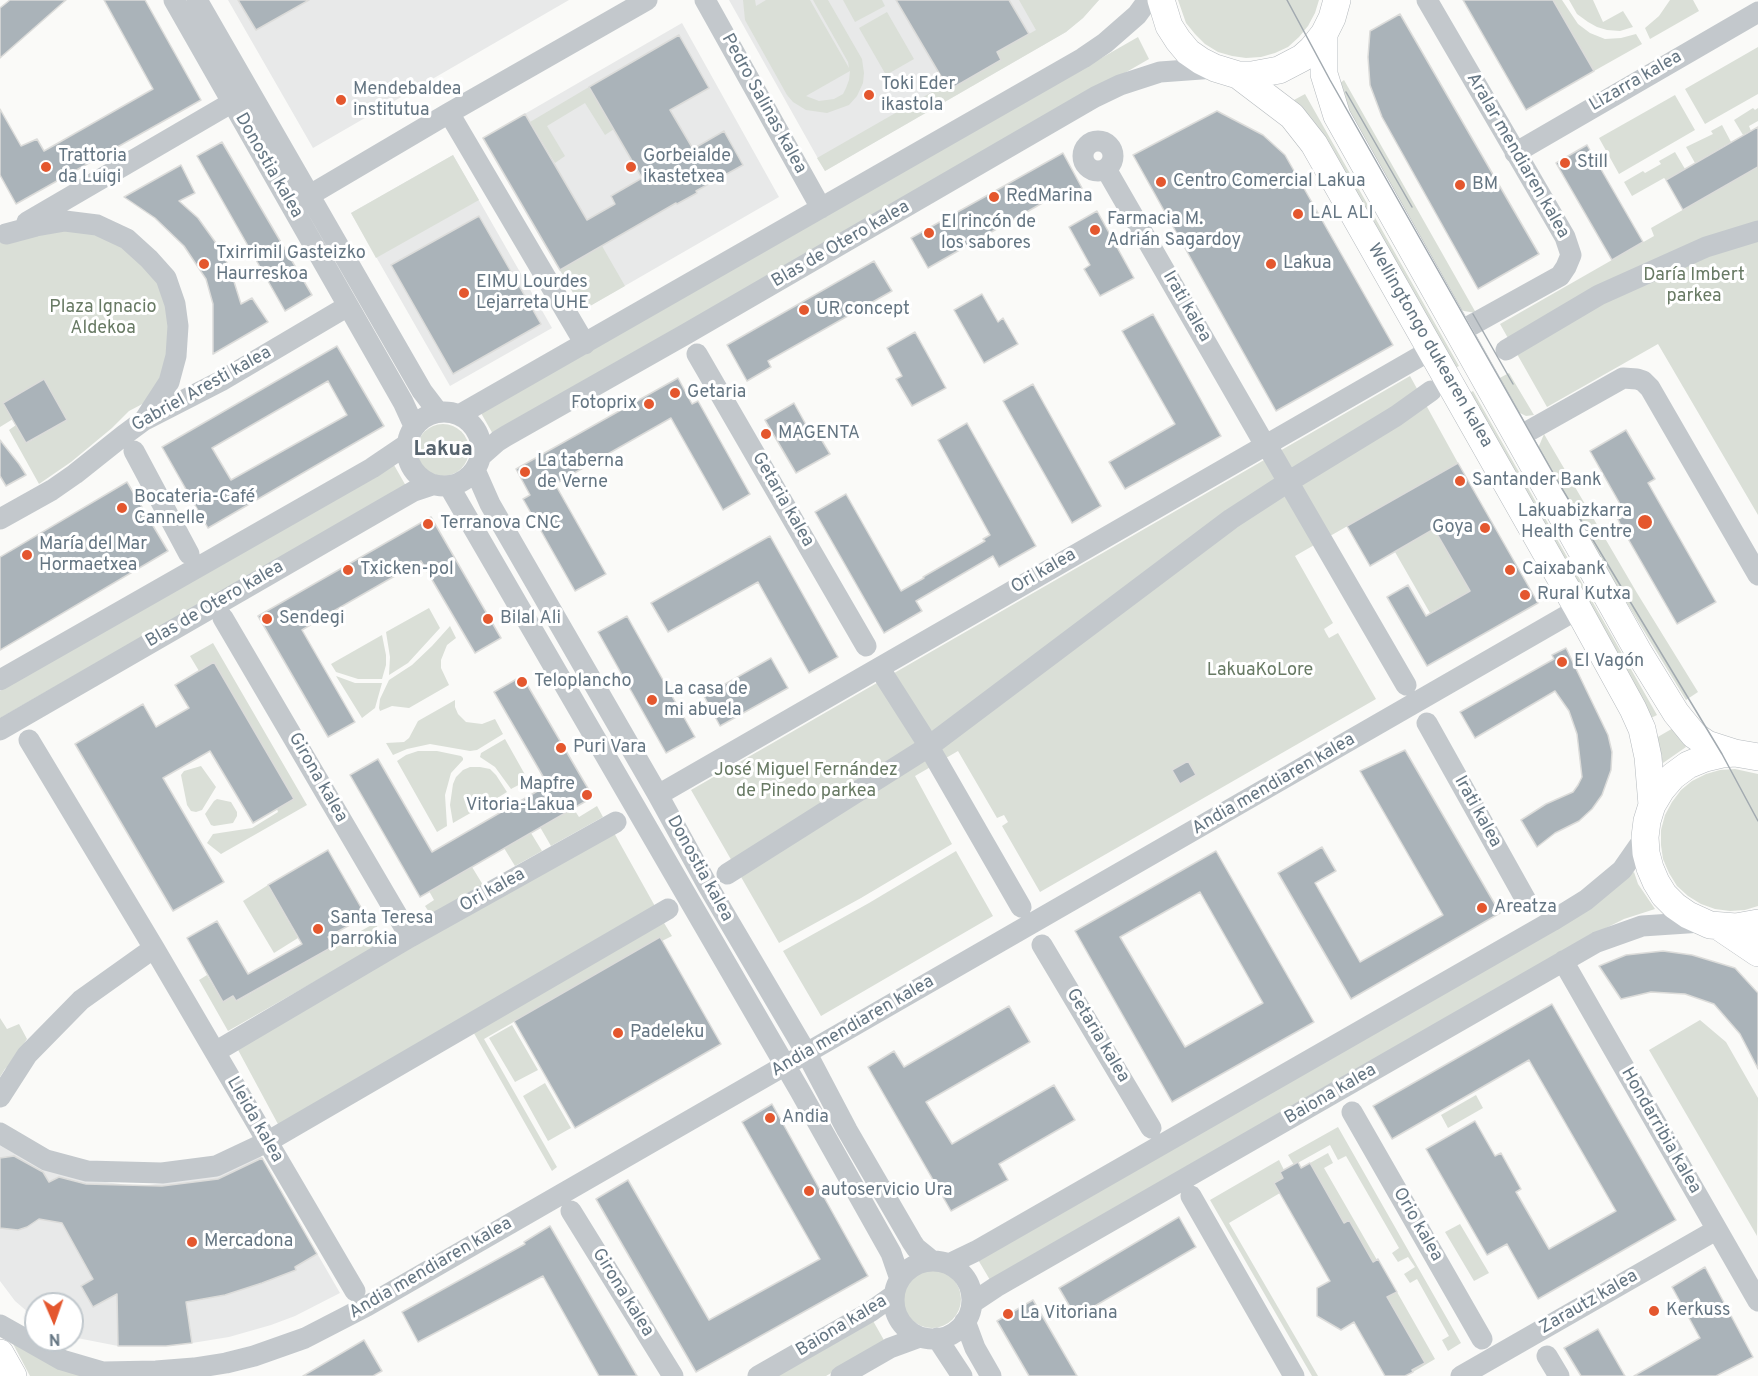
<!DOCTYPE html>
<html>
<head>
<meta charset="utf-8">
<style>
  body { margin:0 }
  #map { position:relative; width:1758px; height:1376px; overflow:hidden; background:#fafaf8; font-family:Overpass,sans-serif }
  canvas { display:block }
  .north { position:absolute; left:24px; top:1292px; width:60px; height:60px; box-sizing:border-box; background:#fff; border:2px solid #c1c8cd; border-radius:50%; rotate:178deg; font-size:16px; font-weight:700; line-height:24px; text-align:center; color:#657683 }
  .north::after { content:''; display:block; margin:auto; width:21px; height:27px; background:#e4572e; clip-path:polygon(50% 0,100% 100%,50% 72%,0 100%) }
</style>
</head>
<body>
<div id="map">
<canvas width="1758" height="1376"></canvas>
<div class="north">N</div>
</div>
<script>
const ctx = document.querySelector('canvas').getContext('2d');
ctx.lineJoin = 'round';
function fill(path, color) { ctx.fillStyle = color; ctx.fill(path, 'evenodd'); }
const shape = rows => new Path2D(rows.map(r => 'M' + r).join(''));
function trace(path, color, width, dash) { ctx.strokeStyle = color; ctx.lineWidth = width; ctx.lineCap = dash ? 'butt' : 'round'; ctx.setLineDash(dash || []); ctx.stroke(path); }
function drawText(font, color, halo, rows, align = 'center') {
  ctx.font = font + ' Overpass,sans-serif'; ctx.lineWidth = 6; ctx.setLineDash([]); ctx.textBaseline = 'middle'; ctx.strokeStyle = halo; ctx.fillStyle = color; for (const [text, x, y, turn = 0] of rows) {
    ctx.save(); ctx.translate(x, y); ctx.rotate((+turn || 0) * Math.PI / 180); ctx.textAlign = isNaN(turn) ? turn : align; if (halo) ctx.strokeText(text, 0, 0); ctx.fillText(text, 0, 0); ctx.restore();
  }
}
fill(shape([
  [228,0,569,0,313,148],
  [729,0,1099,0,1083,18,1066,32,825,171],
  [682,23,779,197,583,310,483,138],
  [453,155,552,328,450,386,351,213],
  [0,1142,84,1179,128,1185,148,1185,192,1179,259,1153,340,1293,295,1316,271,1325,229,1337,192,1343,166,1346,118,1346,72,1337,72,1304,36,1304,36,1319,15,1301,0,1281]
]), '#e8e9e9');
fill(shape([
  [743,0,755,0,756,6,766,0,810,0,849,68,848,62,813,0,828,0,862,59,864,73,863,83,857,96,849,105,827,113,806,110,793,102,787,95,745,20],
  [850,71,849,80,846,88,843,94,834,99,819,101,806,96],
  [843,0,882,0,885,6,855,22],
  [1019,0,1099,0,1083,18,1066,32,825,171,817,158,946,84,949,90,1001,60,997,52,1036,30],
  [1178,0,1319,0,1315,13,1308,26,1299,37,1288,47,1275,53,1261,57,1246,58,1232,56,1218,52,1205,44,1195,34,1186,23],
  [1553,0,1562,0,1578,24,1590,33,1605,39,1621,38,1636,34,1642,44,1594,71],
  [1569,0,1593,0,1603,22,1623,11,1633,27,1620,31,1607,30,1597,27,1588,22,1577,14],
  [1670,0,1693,0,1699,11,1650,39,1645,28,1659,16],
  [887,12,914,59,886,75,859,28],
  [1138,37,1149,59,494,436,481,413],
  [1758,47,1758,94,1705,124,1685,89],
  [1344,80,1476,313,1464,311,1456,307,1349,120,1340,83],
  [589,87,614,129,605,135,585,103,547,126,565,156,555,163,530,122],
  [1305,94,1459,366,1451,370,1306,116,1294,100],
  [1675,95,1695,130,1619,174,1599,138],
  [1753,108,1755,110,1758,108,1758,121,1749,126,1751,131,1743,135,1734,120],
  [1722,125,1731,142,1695,163,1686,147,1713,134,1711,131],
  [1675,152,1685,169,1666,180,1664,178,1632,196,1624,182,1643,171,1645,173,1661,164,1659,161],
  [453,155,479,200,376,258,351,213],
  [1758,167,1758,515,1658,344,1547,407,1500,324,1654,236,1651,228],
  [75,229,96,234,129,248,153,270,171,305,169,360,150,400,129,411,112,428,71,462,39,484,9,430,16,425,27,443,67,420,43,380,3,403,13,419,0,427,0,243,26,235],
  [602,246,625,286,583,310,560,270],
  [1509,373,1534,415,1526,416,1516,411,1496,380],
  [1410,376,1458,463,1295,556,1333,623,1324,629,1326,633,1329,638,1338,633,1376,699,1040,892,1002,826,1008,822,1004,815,997,818,958,751,915,776,952,844,861,898,779,943,691,790],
  [1473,391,1566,555,1657,715,1649,719,1466,395],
  '417 450a26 26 0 1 1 52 0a26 26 0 1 1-52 0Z',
  [1544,434,1637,593,1698,692,1686,700,1625,600,1539,452,1539,446],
  [394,465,406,486,0,718,0,691],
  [1434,529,1470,591,1430,613,1395,552],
  [429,608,440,628,408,663,389,675,390,657,386,632],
  [450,626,456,638,447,645,441,660,441,668,449,685,409,708,392,706,380,711,379,708,380,699,389,680,412,665,432,646],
  [382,635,386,655,386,665,382,679,358,679,336,672,331,664],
  [213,643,307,805,221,854,207,843,213,834,252,828,278,812,277,809,294,799,214,663,199,671,190,656],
  [336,676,355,683,382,683,375,708,362,718],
  [455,700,455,707,458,714,466,722,482,724,495,719,503,734,477,750,470,751,430,744,407,749,393,755,386,743,404,742,409,738,418,721],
  [1675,727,1686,747,1663,763,1656,738],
  [505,739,528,780,511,789,495,767,480,757,481,753],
  [418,751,437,751,461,756,463,758,463,760,451,773,445,795,447,826,437,832,397,761,406,755],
  [201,766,216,787,202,810,196,812,191,811,187,805,181,775,184,771],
  [470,767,480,767,490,769,496,775,507,792,494,800,492,797,473,808,474,811,453,823,450,805,453,784,456,777,463,770],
  [1735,769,1758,774,1758,906,1745,910,1730,911,1715,909,1701,904,1688,896,1677,886,1669,873,1663,859,1661,845,1661,830,1665,815,1672,802,1681,790,1692,781,1706,774,1720,770],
  [217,799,231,802,237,812,237,816,233,823,214,826,211,825,205,814,214,801],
  [597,806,603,817,551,846,540,827,573,808,579,817],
  [613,831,656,908,279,1126,237,1048],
  [531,833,542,851,515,866,504,848],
  [956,851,993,916,821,1016,783,951,869,903],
  [472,867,483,885,431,915,425,906,434,900,429,891],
  [1634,872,1638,884,1655,909,1624,919,1580,941,990,1280,977,1258],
  [268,885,298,938,274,953,243,901],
  [661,918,672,936,662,941,660,938,484,1039,557,1167,552,1171,471,1028],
  [375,923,386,941,228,1031,199,980,207,975,223,1002,233,996,237,1001],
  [0,1018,7,1029,19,1024,27,1039,10,1065,5,1069,0,1077],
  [1700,1020,1726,1042,1758,1098,1757,1236,1649,1050],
  [512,1025,538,1070,515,1082,489,1038],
  [545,1083,571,1128,548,1141,523,1096],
  [1476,1095,1483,1108,1448,1128,1441,1115],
  [1338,1127,1461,1343,1448,1351,1442,1340,1449,1336,1417,1279,1410,1283,1404,1274,1415,1267,1408,1257,1398,1262,1392,1253,1399,1248,1346,1156,1338,1160,1330,1145,1294,1165,1288,1155],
  [1328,1153,1333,1163,1324,1168,1377,1260,1373,1262,1349,1221,1344,1223,1310,1163],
  [1279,1160,1284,1170,1280,1173,1283,1178,1280,1193,1229,1223,1318,1376,1312,1376,1210,1200],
  [1460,1224,1489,1273,1474,1281,1445,1232],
  '903 1299a29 29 0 1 1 58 0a29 29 0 1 1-58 0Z',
  [1397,1292,1435,1359,1413,1372,1387,1297],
  [872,1319,885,1342,826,1376,774,1376],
  [11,1340,84,1372,79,1376,30,1376]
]), '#dadfd7');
const building = shape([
  [10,0,66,0,0,58,0,8,10,0],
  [104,0,145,0,201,100,16,204,0,175,0,109,21,146,37,139,44,151,153,89,104,0],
  [238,0,309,0,256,30,238,0],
  [896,0,1009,0,1029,34,997,52,1001,60,949,90,896,0],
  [1463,0,1553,0,1594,71,1526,110,1463,0],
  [1400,14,1539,254,1478,289,1382,117,1370,85,1368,57,1370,31,1400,14],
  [679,35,709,88,670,110,693,149,724,131,743,165,696,191,697,193,677,204,676,203,560,270,483,138,525,114,587,220,615,204,611,196,642,178,589,87,679,35],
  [1217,111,1263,135,1285,155,1393,345,1276,411,1133,155,1217,111],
  [1758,127,1758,167,1683,210,1666,180,1758,127],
  [222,142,312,295,285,311,197,156,222,142],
  [1587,145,1643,242,1612,260,1556,163,1587,145],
  [1063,153,1082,188,1056,202,1053,197,928,268,911,238,1063,153],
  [181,165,195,193,179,201,198,218,221,250,231,272,241,304,252,298,268,322,213,354,213,304,206,279,184,246,155,218,124,197,181,165],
  [1097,211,1134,278,1100,296,1084,269,1090,265,1069,227,1097,211],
  [479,216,541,324,453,374,391,265,479,216],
  [874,261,892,291,768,361,771,367,747,381,727,345,874,261],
  [982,294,998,322,1003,318,1018,344,984,363,954,310,982,294],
  [1153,314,1221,436,1125,489,1109,462,1175,424,1122,331,1153,314],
  [915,332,946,388,912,406,896,379,902,376,887,348,915,332],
  [337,346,384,426,208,528,162,447,337,346],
  [328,381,347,415,231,480,212,448,328,381],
  [678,378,692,404,698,401,750,494,723,510,671,418,555,484,606,574,575,591,523,499,530,495,516,469,678,378],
  [44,379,67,420,26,443,3,403,44,379],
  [1033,384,1101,506,1072,523,1003,401,1033,384],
  [794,403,810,432,815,429,830,454,796,473,765,420,794,403],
  [967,423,1036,546,999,567,993,556,916,601,922,611,884,633,815,512,846,494,901,591,924,578,923,577,985,541,983,539,990,535,938,440,967,423],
  [1626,430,1655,479,1648,483,1716,602,1677,624,1623,530,1616,515,1624,511,1590,451,1626,430],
  [0,440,19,464,26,475,6,486,0,476,0,440],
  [1458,463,1538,603,1427,666,1387,597,1408,585,1426,616,1470,591,1434,529,1370,566,1347,526,1458,463],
  [127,482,168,551,0,650,0,557,127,482],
  [431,517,501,638,475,653,421,561,325,616,302,630,355,722,328,737,258,616,431,517],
  [770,536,838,657,809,673,758,582,668,632,651,603,770,536],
  [627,616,695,737,666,753,598,632,627,616],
  [1566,648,1608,735,1612,752,1611,770,1602,795,1592,809,1579,821,1555,833,1537,847,1521,820,1546,804,1573,792,1578,785,1582,777,1577,734,1569,711,1555,691,1475,738,1460,712,1554,659,1552,655,1566,648],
  [771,658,788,688,720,726,704,696,771,658],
  [214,662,294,799,253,823,210,751,163,778,224,882,173,911,75,744,143,704,156,727,189,708,175,685,214,662],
  [522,676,593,797,420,897,350,775,378,759,432,852,548,785,494,692,522,676],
  [1405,750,1500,913,1351,999,1278,873,1322,847,1336,871,1315,883,1360,962,1443,915,1360,771,1405,750],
  [1188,761,1196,775,1180,784,1172,770,1188,761],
  [328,850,366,916,328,937,334,946,236,1001,233,996,223,1002,187,938,217,921,248,974,302,944,268,885,328,850],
  [1216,851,1314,1022,1172,1102,1075,931,1216,851],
  [1200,892,1263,1003,1185,1047,1120,937,1200,892],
  [660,937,721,1044,575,1128,514,1021,660,937],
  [1663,951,1692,955,1735,968,1758,993,1758,1069,1740,1034,1714,1004,1685,994,1651,992,1621,999,1599,966,1626,955,1663,951],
  [1552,1004,1676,1220,1538,1299,1507,1244,1487,1255,1426,1149,1475,1121,1495,1156,1501,1153,1521,1189,1516,1192,1549,1249,1616,1211,1529,1060,1392,1139,1373,1106,1552,1004],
  [1009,1006,1030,1042,926,1102,952,1144,1054,1085,1075,1120,999,1164,1008,1180,951,1211,868,1067,894,1051,904,1067,1009,1006],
  [772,1104,868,1276,696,1372,596,1199,628,1180,709,1320,820,1259,742,1122,772,1104],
  [14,1156,43,1172,49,1182,59,1177,86,1184,162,1186,218,1179,262,1158,317,1254,295,1267,296,1270,262,1283,225,1295,186,1302,192,1343,166,1346,118,1346,117,1294,93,1307,81,1286,93,1279,62,1223,39,1219,27,1227,18,1230,0,1228,0,1158,14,1156],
  [1298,1162,1301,1168,1310,1163,1344,1223,1349,1220,1373,1262,1378,1259,1397,1292,1387,1297,1425,1363,1412,1370,1413,1372,1405,1376,1385,1376,1354,1322,1341,1330,1317,1316,1317,1288,1330,1281,1274,1183,1283,1178,1280,1172,1298,1162],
  [1179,1217,1196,1247,1076,1317,1059,1288,1179,1217],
  [550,1226,637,1376,599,1376,543,1276,418,1342,402,1312,525,1244,524,1242,550,1226],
  [1705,1267,1753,1357,1716,1376,1634,1376,1700,1338,1672,1287,1705,1267],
  [1033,1300,1077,1376,1029,1376,997,1321,1033,1300],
  [1598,1329,1625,1376,1581,1376,1564,1348,1598,1329],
  [364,1340,382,1371,373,1376,303,1376,364,1340]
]);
fill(building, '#aab3b9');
trace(building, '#dcdcda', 1.5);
const major = shape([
  [1161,0,1169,26,1178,40,1188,52,1201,61,1215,68,1238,75,1252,75,1279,70,1302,58,1312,49,1324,34,1332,18,1337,0],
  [1324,34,1324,74,1337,116,1639,653,1676,713,1694,735,1707,744,1735,753],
  [1238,75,1292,116,1314,144,1578,609,1633,709,1642,729,1648,757,1652,805],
  [1758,757,1735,753,1722,754,1705,758,1688,765,1673,776,1661,790,1652,805,1647,821,1645,837,1646,853,1650,868,1656,882,1664,895,1675,906,1688,915,1710,925,1736,927,1758,923],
  [1718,926,1758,953],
  [0,1353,13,1376]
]);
trace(major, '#b5babe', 28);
trace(shape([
  [174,0,403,402,414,426],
  [197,0,422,391,438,412],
  [705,0,821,208],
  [1427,0,1565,237,1571,255,1566,267,1560,276,1459,332],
  [449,113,585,344],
  '1083 156a15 15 0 1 1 30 0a15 15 0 1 1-30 0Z',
  [1515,153,1758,12],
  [1106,169,1265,445],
  [310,195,449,113,647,0],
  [27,222,231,103],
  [6,234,36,226,65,221,97,225,127,239,149,259,166,278,175,304,178,326,176,356,169,382,145,419],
  [1506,350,1599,295,1706,247,1758,231],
  [697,354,866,646],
  '407 449a37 37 0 1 1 74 0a37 37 0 1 1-74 0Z',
  [459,415,1083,58,1105,43,1137,15,1148,0],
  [1518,437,1623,378,1637,379,1643,381,1650,388,1758,575],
  [134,451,189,554],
  [1272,454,1406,685],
  [481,456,498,441,506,436,686,334,1095,97,1120,85,1160,72,1215,68],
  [475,470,490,504,658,795,708,886,807,1054,847,1130,912,1242,916,1248,932,1261],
  [449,486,800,1091,891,1253,900,1279],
  [0,519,52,490,75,474,124,435,143,421,221,381,348,306],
  [223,618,410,937],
  [885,677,922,735,1021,907],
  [0,680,372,468,406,445],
  [1427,723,1527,902],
  [0,730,393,503,414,491,432,485],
  [29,740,154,948,355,1291],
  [658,795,1431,350],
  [727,874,928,747,1231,519,1288,482,1396,416,1431,391],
  [1042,945,1151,1128],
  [1563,961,1758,1301],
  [215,1052,410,937,616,822],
  [0,1097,27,1055,81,1000,154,948],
  [1352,1112,1482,1339],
  [0,1133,46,1160,87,1171,162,1173,216,1166,267,1142,668,909],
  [1191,1196,1294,1376],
  [571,1211,673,1376],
  '894 1300a39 39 0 1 1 78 0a39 39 0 1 1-78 0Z',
  [949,1264,976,1251,1552,921,1586,900,1622,870,1645,837],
  [972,1303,996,1287,1597,942,1642,926,1702,922],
  [965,1321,975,1348,991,1376],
  [0,1325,62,1360,103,1372,156,1371,194,1368,226,1363,254,1356,305,1338,367,1306,1578,609],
  [937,1338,962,1376],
  [1547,1356,1559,1376],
  [758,1376,870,1312,894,1295],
  [841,1376,890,1348,920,1337],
  [1461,1376,1716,1230]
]), '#c3c8cc', 21);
trace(major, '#fff', 27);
trace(shape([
  [1287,0,1330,80,1561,487,1722,754,1758,821],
  [1346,92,1412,207],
  [1473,314,1513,384]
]), '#a2aab0', 1.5);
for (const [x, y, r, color] of [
  [869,95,6,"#e4572e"],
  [341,100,6,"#e4572e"],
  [1565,163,6,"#e4572e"],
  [46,167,6,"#e4572e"],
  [631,167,6,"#e4572e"],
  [1161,182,6,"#e4572e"],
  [1460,185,6,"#e4572e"],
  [994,197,6,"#e4572e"],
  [1298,214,6,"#e4572e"],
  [1095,230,6,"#e4572e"],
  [929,233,6,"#e4572e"],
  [204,264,6,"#e4572e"],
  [1271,264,6,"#e4572e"],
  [464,293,6,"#e4572e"],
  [804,310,6,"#e4572e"],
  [675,393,6,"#e4572e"],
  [649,404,6,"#e4572e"],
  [766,434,6,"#e4572e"],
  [525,472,6,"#e4572e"],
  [1460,481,6,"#e4572e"],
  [122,508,6,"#e4572e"],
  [1645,522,8,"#e4572e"],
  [428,524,6,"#e4572e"],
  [1485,528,6,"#e4572e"],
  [27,555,6,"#e4572e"],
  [348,570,6,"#e4572e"],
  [1510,570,6,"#e4572e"],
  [1525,595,6,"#e4572e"],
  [267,619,6,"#e4572e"],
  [488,619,6,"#e4572e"],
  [1562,662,6,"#e4572e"],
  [522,682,6,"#e4572e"],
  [652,700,6,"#e4572e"],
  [561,748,6,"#e4572e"],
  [587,795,6,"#e4572e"],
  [1482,908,6,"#e4572e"],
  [318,929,6,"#e4572e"],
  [618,1033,6,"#e4572e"],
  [770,1118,6,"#e4572e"],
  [809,1191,6,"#e4572e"],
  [192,1242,6,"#e4572e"],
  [1654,1311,6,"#e4572e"],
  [1008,1314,6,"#e4572e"]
]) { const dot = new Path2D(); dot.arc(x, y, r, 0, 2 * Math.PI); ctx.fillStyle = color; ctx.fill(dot); trace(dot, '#fff', 2); }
drawText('18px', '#657683', '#fff', [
  ["Lizarra kalea",1636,82,-30],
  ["Pedro Salinas kalea",763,104,61],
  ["Aralar mendiaren kalea",1517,156,60],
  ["Donostia kalea",268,166,60],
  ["Blas de Otero kalea",841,245,-30],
  ["Irati kalea",1186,307,60],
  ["Wellingtongo dukearen kalea",1429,346,60],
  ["Gabriel Aresti kalea",202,390,-29],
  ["Getaria kalea",782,500,60],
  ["Ori kalea",1044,572,-30],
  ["Blas de Otero kalea",215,605,-30],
  ["Girona kalea",317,778,60],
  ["Andia mendiaren kalea",1274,785,-30],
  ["Irati kalea",1477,812,61],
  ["Donostia kalea",699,869,61],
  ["Ori kalea",493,891,-29],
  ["Andia mendiaren kalea",853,1027,-30],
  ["Getaria kalea",1097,1036,59],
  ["Baiona kalea",1331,1095,-30],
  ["Lleida kalea",254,1120,60],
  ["Hondarribia kalea",1660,1131,60],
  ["Orio kalea",1417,1225,60],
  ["Andia mendiaren kalea",431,1269,-30],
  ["Girona kalea",622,1293,58],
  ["Zarautz kalea",1589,1303,-30],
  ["Baiona kalea",842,1327,-31]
]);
drawText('18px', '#657683', '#fff', [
  ["Toki Eder",881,85],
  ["ikastola",881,106],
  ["Mendebaldea",353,90],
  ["institutua",353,111],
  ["Trattoria",58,157],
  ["da Luigi",58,178],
  ["Gorbeialde",643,157],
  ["ikastetxea",643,178],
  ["Still",1577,163],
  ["Centro Comercial Lakua",1173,182],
  ["BM",1472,185],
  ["RedMarina",1006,197],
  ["LAL ALI",1310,214],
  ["Farmacia M.",1107,220],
  ["Adrián Sagardoy",1107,241],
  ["El rincón de",941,223],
  ["los sabores",941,244],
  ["Txirrimil Gasteizko",216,254],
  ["Haurreskoa",216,275],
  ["Lakua",1283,264],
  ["EIMU Lourdes",476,283],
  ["Lejarreta UHE",476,304],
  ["UR concept",816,310],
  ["Getaria",687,393],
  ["Fotoprix",637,404,"right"],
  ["MAGENTA",778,434],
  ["La taberna",537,462],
  ["de Verne",537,483],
  ["Santander Bank",1472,481],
  ["Bocateria-Café",134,498],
  ["Cannelle",134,519],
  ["Lakuabizkarra",1632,512,"right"],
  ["Health Centre",1632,533,"right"],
  ["Terranova CNC",440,524],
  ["Goya",1473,528,"right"],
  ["María del Mar",39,545],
  ["Hormaetxea",39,566],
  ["Txicken-pol",360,570],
  ["Caixabank",1522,570],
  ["Rural Kutxa",1537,595],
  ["Sendegi",279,619],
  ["Bilal Ali",500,619],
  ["El Vagón",1574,662],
  ["Teloplancho",534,682],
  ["La casa de",664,690],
  ["mi abuela",664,711],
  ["Puri Vara",573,748],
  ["Mapfre",575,785,"right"],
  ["Vitoria-Lakua",575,806,"right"],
  ["Areatza",1494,908],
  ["Santa Teresa",330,919],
  ["parrokia",330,940],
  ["Padeleku",630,1033],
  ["Andia",782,1118],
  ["autoservicio Ura",821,1191],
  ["Mercadona",204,1242],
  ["Kerkuss",1666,1311],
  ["La Vitoriana",1020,1314]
], 'left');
drawText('18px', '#687a64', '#fff', [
  ["Daría Imbert",1694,276],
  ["parkea",1694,297],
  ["Plaza Ignacio",103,308],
  ["Aldekoa",103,329],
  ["LakuaKoLore",1260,671],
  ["José Miguel Fernández",806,771],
  ["de Pinedo parkea",806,792]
]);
drawText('bold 21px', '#57646e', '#fff', [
  ["Lakua",443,451]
]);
</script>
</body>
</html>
